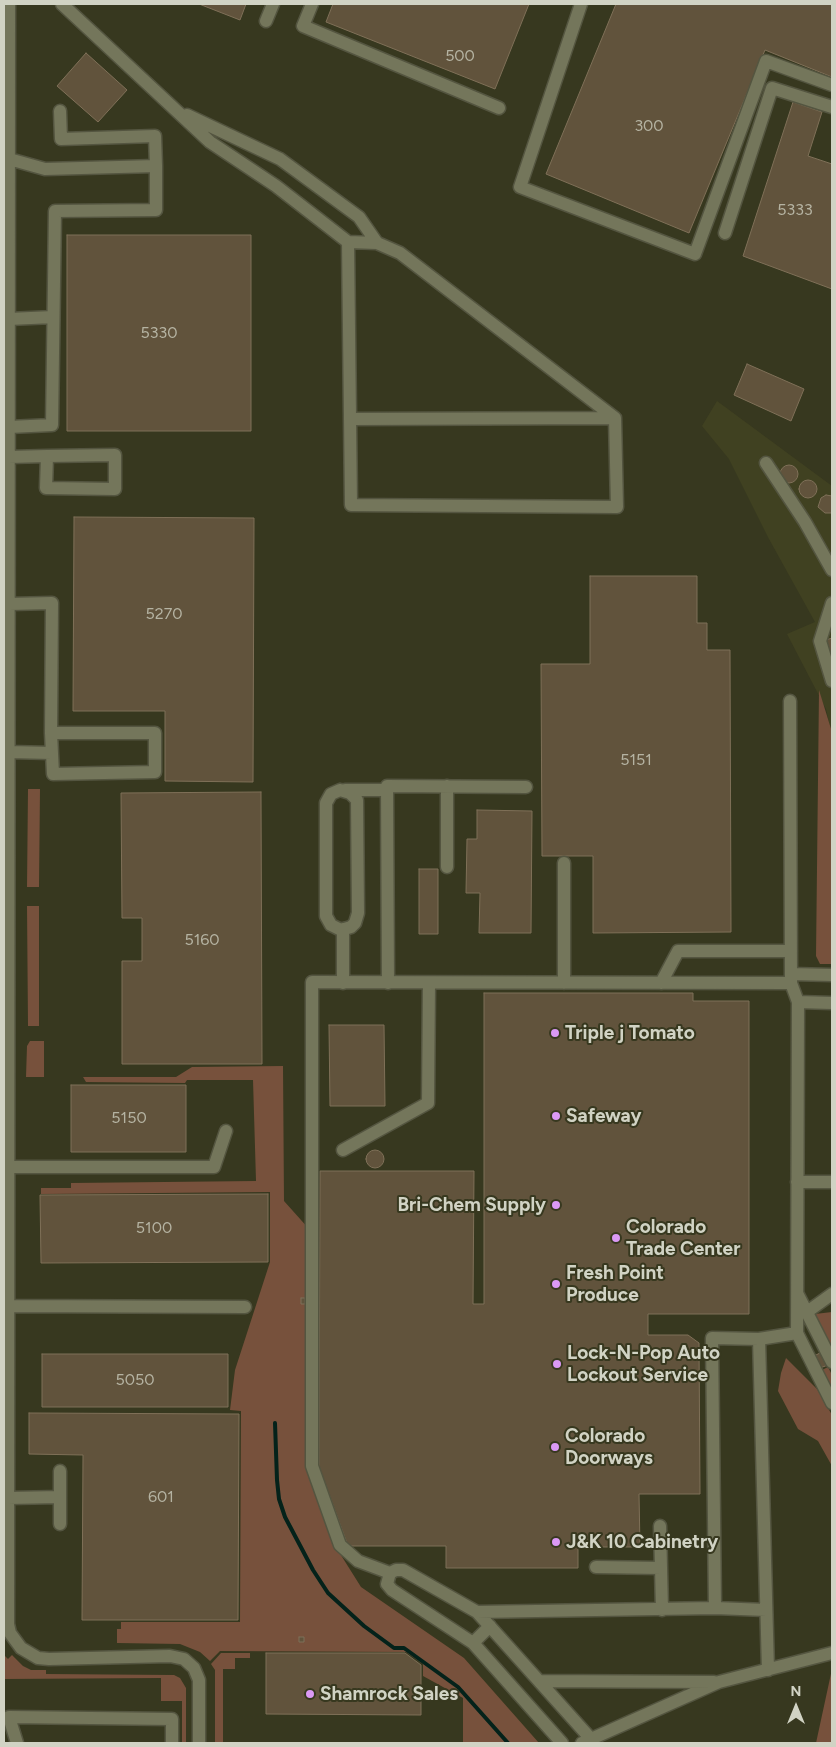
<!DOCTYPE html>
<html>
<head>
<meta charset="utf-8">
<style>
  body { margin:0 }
  #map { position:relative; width:836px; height:1747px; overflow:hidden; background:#37381f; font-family:Figtree,sans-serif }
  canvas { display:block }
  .frame { position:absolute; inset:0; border:5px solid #d1d3c4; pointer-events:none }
  .north { position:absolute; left:771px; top:1682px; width:50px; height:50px; -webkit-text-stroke:4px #37381f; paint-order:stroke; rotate:0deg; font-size:14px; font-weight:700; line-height:20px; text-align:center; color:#d1d3c4 }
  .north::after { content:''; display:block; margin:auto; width:18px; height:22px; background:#d1d3c4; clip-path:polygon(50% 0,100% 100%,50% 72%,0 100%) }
</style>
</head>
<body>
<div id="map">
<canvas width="836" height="1747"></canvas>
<div class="frame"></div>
<div class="north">N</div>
</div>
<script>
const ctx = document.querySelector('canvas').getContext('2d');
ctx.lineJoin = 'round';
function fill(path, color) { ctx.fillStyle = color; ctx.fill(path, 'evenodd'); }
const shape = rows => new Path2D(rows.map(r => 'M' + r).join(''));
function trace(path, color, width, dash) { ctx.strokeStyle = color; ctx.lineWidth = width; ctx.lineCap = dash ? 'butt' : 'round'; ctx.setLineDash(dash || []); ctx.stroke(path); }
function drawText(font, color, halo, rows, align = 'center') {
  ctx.font = font + ' Figtree,sans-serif'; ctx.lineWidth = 4; ctx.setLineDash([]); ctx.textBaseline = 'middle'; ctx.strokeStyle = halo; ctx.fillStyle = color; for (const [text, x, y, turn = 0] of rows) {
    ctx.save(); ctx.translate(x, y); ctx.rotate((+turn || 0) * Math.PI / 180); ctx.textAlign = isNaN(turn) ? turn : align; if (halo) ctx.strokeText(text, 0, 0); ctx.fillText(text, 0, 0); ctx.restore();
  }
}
fill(shape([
  [717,401,832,486,832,735,826,709,787,634,815,622,769,539,729,459,702,426]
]), '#404121');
fill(shape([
  [819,690,832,732,832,964,820,964,816,956],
  [28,789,40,789,39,887,27,887],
  [27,906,39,906,39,1026,28,1026],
  [30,1041,44,1041,44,1077,26,1077,27,1046],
  [283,1066,284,1201,318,1239,317,1468,339,1552,361,1587,464,1658,539,1743,463,1743,463,1698,423,1676,423,1664,406,1652,220,1651,210,1661,200,1652,180,1644,117,1643,117,1629,121,1629,121,1622,240,1622,241,1411,230,1410,235,1370,270,1262,270,1192,41,1194,41,1188,71,1188,71,1183,256,1181,253,1080,187,1080,185,1083,86,1082,83,1077,176,1077,192,1067],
  [832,1312,832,1349,815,1314],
  [786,1358,817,1389,832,1415,832,1466,818,1441,798,1429,778,1391,781,1373],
  [828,1367,832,1375,832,1391,822,1370],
  [221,1653,250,1653,250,1658,235,1658,235,1669,223,1669,223,1743,215,1743,215,1670,211,1664],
  [4,1655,8,1659,12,1655,23,1666,31,1670,46,1670,46,1674,174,1675,180,1678,186,1688,186,1743,182,1743,182,1701,161,1701,161,1678,4,1679],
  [832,1669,832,1743,816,1743]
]), '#77513c');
trace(shape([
  [275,1423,277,1480,279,1499,285,1517,313,1570,328,1593,364,1626,394,1648,404,1648,458,1687,508,1743]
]), '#04221a', 4);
const building = shape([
  [199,4,246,4,240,20,199,4],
  [333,4,529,4,495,89,326,22,333,4],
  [616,4,832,4,832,77,765,50,689,233,546,174,616,4],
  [86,53,127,90,98,122,57,86,86,53],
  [793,102,822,112,808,156,832,164,832,289,743,256,793,102],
  [67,235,251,235,251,431,67,431,67,235],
  [747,364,804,389,791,421,734,395,747,364],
  '780 474a9 9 0 1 1 18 0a9 9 0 1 1-18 0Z',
  '799 489a9 9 0 1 1 18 0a9 9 0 1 1-18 0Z',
  [826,495,832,496,832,513,825,513,818,507,821,498,826,495],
  [74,517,254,518,253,782,165,781,165,711,73,711,74,517],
  [590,576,697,576,697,623,707,623,707,650,730,650,731,932,593,933,593,856,542,856,541,664,590,664,590,576],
  [832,638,832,660,826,640,832,638],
  [261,792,262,1064,122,1064,122,961,142,961,142,918,122,918,121,793,261,792],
  [477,810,532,811,531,933,479,933,480,893,466,893,467,839,477,839,477,810],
  [419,869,438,869,438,934,419,934,419,869],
  [484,993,693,993,693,1001,749,1001,749,1314,648,1314,648,1335,688,1335,699,1343,700,1494,639,1494,640,1547,578,1547,578,1568,446,1568,446,1546,348,1546,319,1467,320,1171,474,1171,473,1304,484,1304,484,993],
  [329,1025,384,1025,385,1106,330,1106,329,1025],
  [71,1085,186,1085,186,1152,71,1152,71,1085],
  '366 1159a9 9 0 1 1 18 0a9 9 0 1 1-18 0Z',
  [268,1194,268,1262,41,1263,40,1195,268,1194],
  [301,1298,305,1298,305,1304,301,1304,301,1298],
  [822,1352,828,1365,820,1368,814,1356,822,1352],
  [42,1354,228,1354,228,1407,42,1407,42,1354],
  [29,1413,239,1414,238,1620,82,1620,83,1455,29,1454,29,1413],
  [299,1637,304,1637,304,1642,299,1642,299,1637],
  [266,1653,405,1653,421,1665,421,1715,266,1714,266,1653]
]);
fill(building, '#61533c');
trace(building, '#7f7058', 1);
const minor = shape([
  [9,4,8,1624,10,1633,21,1648,38,1658,49,1659,170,1656,184,1659,194,1668,199,1680,199,1743],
  [62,4,210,142,276,186,348,242,377,243,400,253,615,418,617,507,351,505,348,242],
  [312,4,303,26,499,108],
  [581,4,520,187,695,254,766,61,832,85],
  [266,21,273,4],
  [60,111,61,139,155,136,156,166],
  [187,115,280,159,359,217,377,243],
  [725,233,772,88,832,107],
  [9,319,53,317],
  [350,419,615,418],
  [9,427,52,425,55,211,156,210,156,166,45,169,9,159],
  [9,457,47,456,115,455,115,489,46,488,47,456],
  [766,463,805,522,832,570],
  [832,603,820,641,832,681],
  [9,604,52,603,51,733,155,733,155,772,53,774,51,733],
  [790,701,791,983,798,1002,797,1333,832,1403],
  [9,752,52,753],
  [447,786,447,867],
  [340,790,350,793,357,800,358,913,355,923,351,927,341,930,331,925,326,916,326,803,331,794,340,790],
  [345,790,387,790],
  [343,929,343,983],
  [791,974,832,975],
  [388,983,387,786,526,787],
  [564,983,564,863],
  [661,983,678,951,791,951],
  [798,1002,832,1003],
  [343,1150,428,1103,429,983],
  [8,1167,214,1167,226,1131],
  [797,1182,832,1182],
  [798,1295,832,1362],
  [8,1306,245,1307],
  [807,1312,832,1294],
  [759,1339,768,1670],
  [60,1471,60,1524],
  [8,1498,60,1497],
  [660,1526,662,1610],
  [596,1567,661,1568],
  [390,1573,358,1561,340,1545,312,1466,312,982,791,983],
  [715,1608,712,1338,759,1339,797,1333],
  [477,1612,715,1608,766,1610],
  [473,1643,490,1626],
  [539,1681,714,1682],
  [17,1743,9,1717,172,1719,172,1743],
  [562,1743,473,1643,392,1590,387,1584,390,1573,396,1570,403,1570,477,1612,591,1739],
  [582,1743,719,1682,832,1653]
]);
trace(minor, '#545540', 15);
trace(minor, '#74765b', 12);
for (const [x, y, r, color] of [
  [555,1033,5,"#db99f5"],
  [556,1116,5,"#db99f5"],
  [556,1205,5,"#db99f5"],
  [616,1238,5,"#db99f5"],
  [556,1284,5,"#db99f5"],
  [557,1364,5,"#db99f5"],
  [555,1447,5,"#db99f5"],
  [556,1542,5,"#db99f5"],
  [310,1694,5,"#db99f5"]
]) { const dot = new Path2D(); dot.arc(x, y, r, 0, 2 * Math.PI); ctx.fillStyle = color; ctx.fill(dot); trace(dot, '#37381f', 2); }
drawText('16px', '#b5b3a2', null, [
  ["500",460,56],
  ["300",649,126],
  ["5333",795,210],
  ["5330",159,333],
  ["5270",164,614],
  ["5151",636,760],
  ["5160",202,940],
  ["5150",129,1118],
  ["5100",154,1228],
  ["5050",135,1380],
  ["601",161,1497]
]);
drawText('bold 19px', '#d1d3c4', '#37381f', [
  ["Triple j Tomato",565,1033],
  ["Safeway",566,1116],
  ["Bri-Chem Supply",546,1205,"right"],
  ["Colorado",626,1227],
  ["Trade Center",626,1249],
  ["Fresh Point",566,1273],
  ["Produce",566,1295],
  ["Lock-N-Pop Auto",567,1353],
  ["Lockout Service",567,1375],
  ["Colorado",565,1436],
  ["Doorways",565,1458],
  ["J&K 10 Cabinetry",566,1542],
  ["Shamrock Sales",320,1694]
], 'left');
</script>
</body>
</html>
